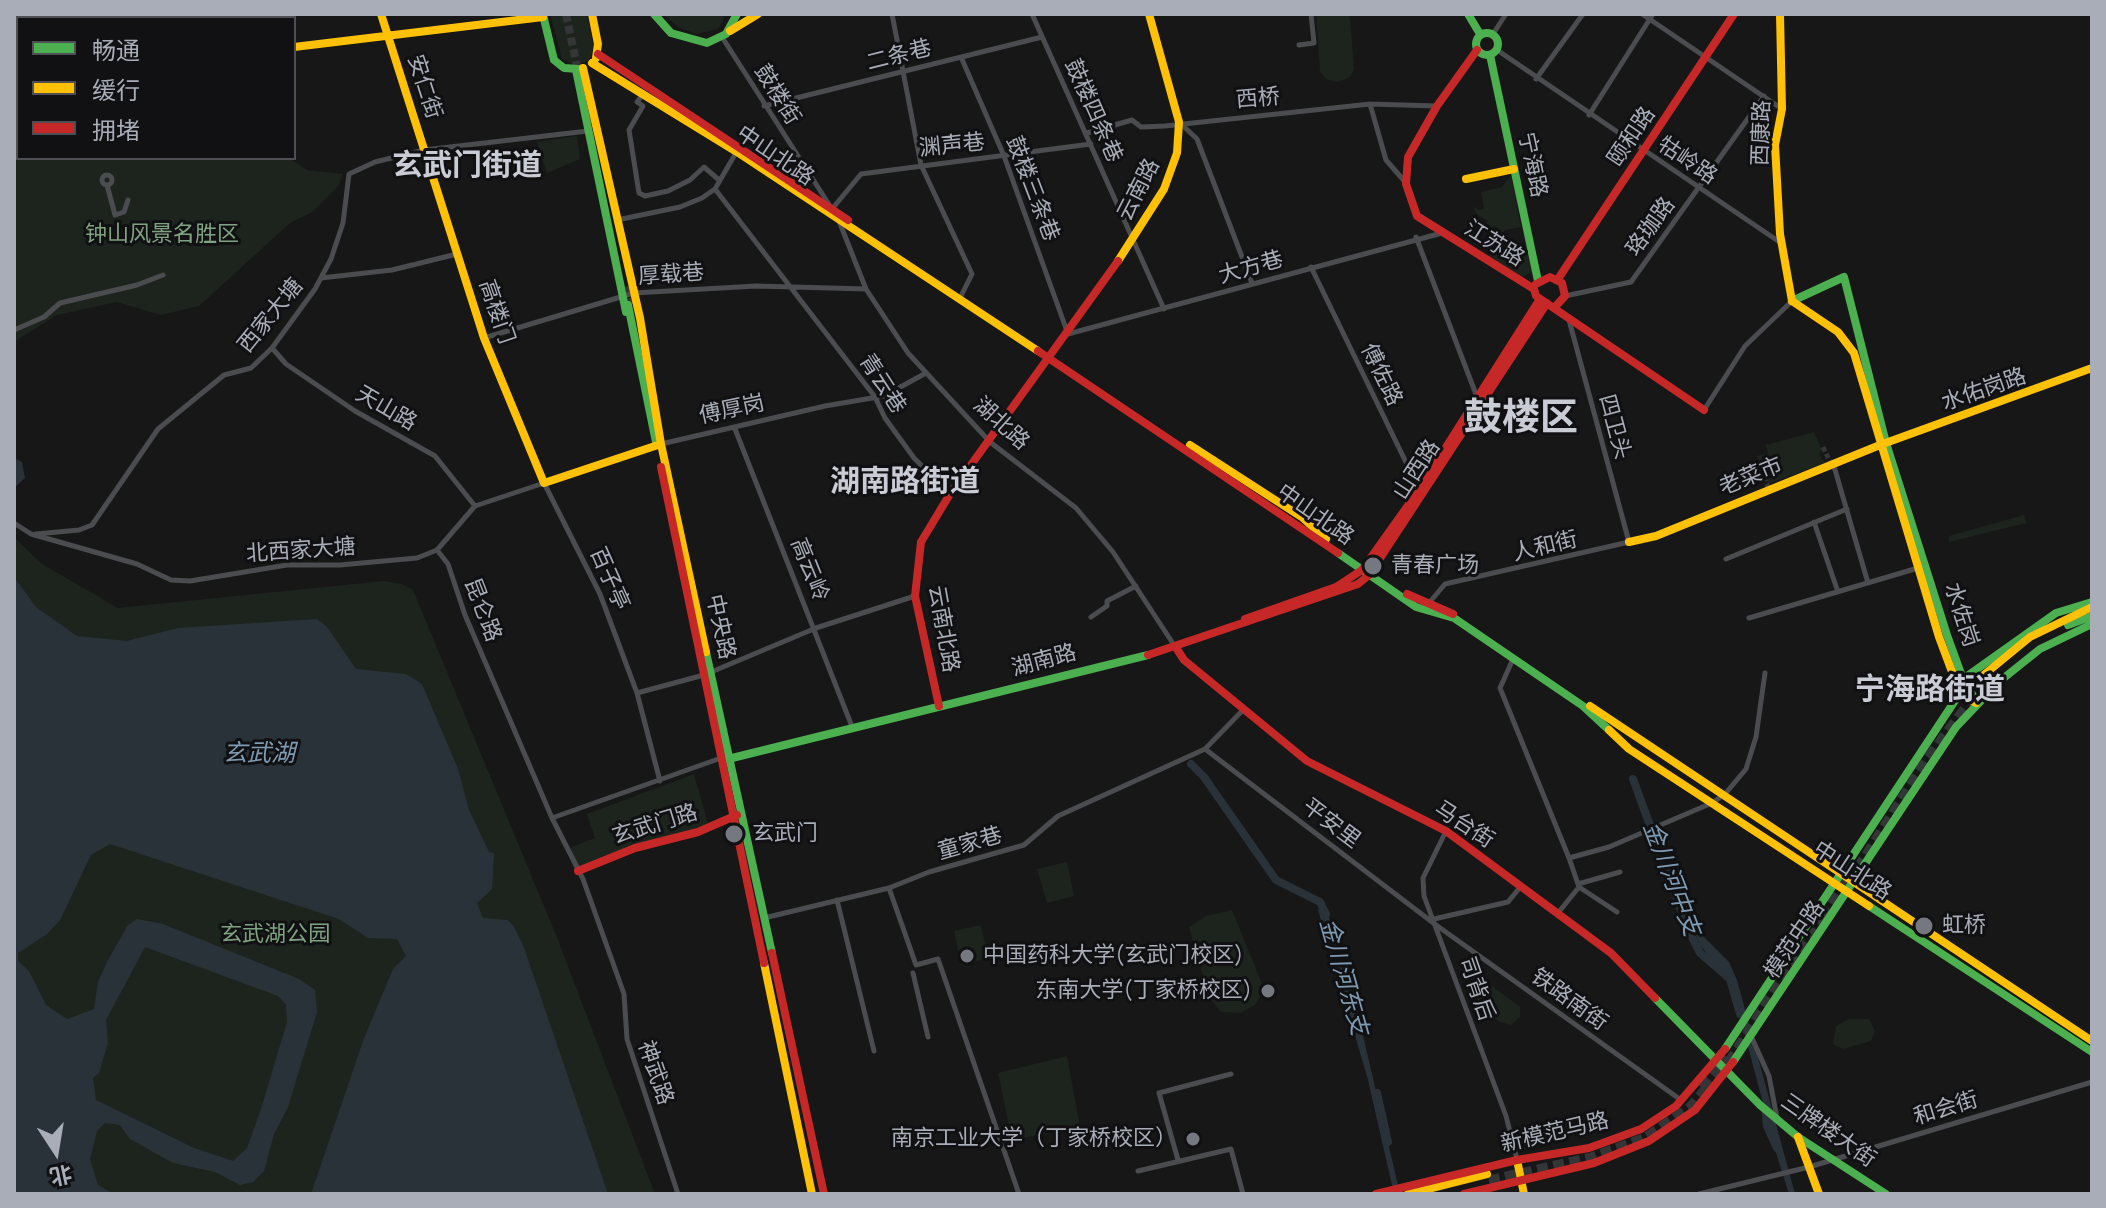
<!DOCTYPE html>
<html>
<head>
<meta charset="utf-8">
<style>
  body { margin:0 }
  #map { position:relative; width:2106px; height:1208px; overflow:hidden; background:#171717; font-family:Manrope,"Noto Sans SC",sans-serif }
  canvas { display:block }
  .frame { position:absolute; inset:0; border:16px solid #a8adb8; pointer-events:none }
  .legend { position:absolute; left:16px; top:16px; width:280px; height:144px; box-sizing:border-box; background:#111113; border:2px solid #4d4f55; margin:0; padding:10px 14px; list-style:none; font-size:24px; color:#a8adb8 }
  .legend li { display:flex; align-items:center; gap:16px; height:40px }
  .legend b { width:40px; border:2px solid #4d4f55 }
  .north { position:absolute; left:16px; top:1112px; width:80px; height:80px; -webkit-text-stroke:6px #111113; paint-order:stroke; rotate:168deg; font-size:22px; font-weight:700; line-height:32px; text-align:center; color:#a8adb8 }
  .north::after { content:''; display:block; margin:auto; width:28px; height:36px; background:#a8adb8; clip-path:polygon(50% 0,100% 100%,50% 72%,0 100%) }
</style>
</head>
<body>
<div id="map">
<canvas width="2106" height="1208"></canvas>
<div class="frame"></div>
<ul class="legend">
<li><b style="height:10px;background:#4caf50"></b>畅通</li>
<li><b style="height:10px;background:#ffc107"></b>缓行</li>
<li><b style="height:10px;background:#c62828"></b>拥堵</li>
</ul>
<div class="north">北</div>
</div>
<script>
const ctx = document.querySelector('canvas').getContext('2d');
ctx.lineJoin = 'round';
function fill(path, color) { ctx.fillStyle = color; ctx.fill(path, 'evenodd'); }
const shape = rows => new Path2D(rows.map(r => 'M' + r).join(''));
function trace(path, color, width, dash) { ctx.strokeStyle = color; ctx.lineWidth = width; ctx.lineCap = dash ? 'butt' : 'round'; ctx.setLineDash(dash || []); ctx.stroke(path); }
function drawText(font, color, halo, rows, align = 'center') {
  ctx.font = font + ' Manrope,"Noto Sans SC",sans-serif'; ctx.lineWidth = 6; ctx.setLineDash([]); ctx.textBaseline = 'middle'; ctx.strokeStyle = halo; ctx.fillStyle = color; for (const [text, x, y, turn = 0] of rows) {
    ctx.save(); ctx.translate(x, y); ctx.rotate((+turn || 0) * Math.PI / 180); ctx.textAlign = isNaN(turn) ? turn : align; if (halo) ctx.strokeText(text, 0, 0); ctx.fillText(text, 0, 0); ctx.restore();
  }
}
fill(shape([
  [550,14,587,14,594,50,588,61,575,66,562,59],
  [663,14,726,14,718,29,696,34,678,27],
  [1316,14,1347,14,1350,18,1354,70,1350,77,1338,82,1326,79,1320,71],
  [14,100,18,100,18,158,289,158,307,170,343,174,339,185,312,212,290,223,199,306,161,315,117,302,57,315,14,342],
  [577,136,580,159,547,173,537,142],
  [1511,175,1521,227,1505,230,1500,238,1494,234,1498,228,1494,226,1486,233,1483,230,1488,221,1477,214,1473,206,1478,210,1484,209,1481,192,1502,187],
  [1495,246,1495,252,1510,262,1514,255,1507,246,1518,257,1528,255,1532,272,1522,277,1489,256],
  [1814,432,1822,450,1819,453,1822,460,1827,462,1768,484,1757,456,1768,453,1766,445],
  [2024,515,2026,523,1949,542,1949,536],
  [14,537,42,564,118,608,384,581,402,584,413,590,556,935,655,1194,14,1194],
  [694,774,708,824,578,867,570,848,595,838,587,814],
  [1067,862,1074,896,1047,903,1037,869],
  [1232,910,1264,989,1255,1005,1240,1013,1221,1012,1209,997,1189,927,1206,916],
  [981,925,988,958,961,965,954,931],
  [1479,976,1520,1007,1520,1017,1511,1025,1500,1022,1473,1000,1470,991],
  [1849,1019,1869,1019,1875,1031,1871,1041,1843,1049,1833,1044,1836,1026],
  [1067,1056,1080,1127,1012,1140,998,1073]
]), '#1d241e');
fill(shape([
  [14,458,22,462,25,478,14,488],
  [14,577,36,607,77,636,127,641,178,628,317,619,327,627,356,669,406,674,422,684,458,769,469,810,489,852,494,853,492,889,477,903,483,918,507,920,513,925,523,945,608,1194,311,1194,363,1041,393,969,406,956,397,939,368,938,339,919,110,844,91,855,60,920,47,934,18,953,18,961,29,971,46,1005,67,1019,94,1009,98,982,108,960,128,925,137,919,163,924,299,979,315,990,317,1012,288,1107,274,1134,264,1171,253,1182,240,1185,215,1172,173,1163,130,1139,120,1125,105,1123,97,1131,90,1159,98,1185,114,1194,14,1194],
  [145,947,278,996,286,1004,287,1022,261,1109,247,1148,233,1161,194,1148,96,1100,93,1078,99,1073,108,1043,106,1020],
  [1665,845,1681,895,1700,933,1729,962,1737,980,1795,1194,1789,1194,1777,1156,1732,986,1700,945,1666,864,1662,847],
  [1324,901,1355,1001,1400,1194,1394,1194,1368,1080,1318,910]
]), '#2a3239');
trace(shape([
  [1191,764,1204,777,1276,880,1320,902,1326,914],
  [1633,779,1688,929,1700,953,1730,979,1740,1014],
  [1377,1093,1388,1142],
  [1765,1107,1767,1126,1777,1148]
]), '#2a3239', 8);
trace(shape([
  [1823,447,1831,464],
  [1761,470,1769,489]
]), '#343537', 5, [5, 2.5]);
trace(shape([
  [566,14,579,76],
  [629,286,633,304]
]), '#343537', 8, [8, 4]);
trace(shape([
  [1849,883,1927,760,1985,682],
  [1820,916,1850,870],
  [1729,1063,1786,973,1831,911],
  [1701,1087,1727,1057],
  [1489,1181,1591,1158,1646,1138,1691,1107,1710,1085]
]), '#343537', 11, [11, 5.5]);
trace(shape([
  [892,14,921,165,972,274,961,296],
  [1032,14,1164,309],
  [1642,14,1782,109],
  [1493,34,1506,14],
  [722,37,830,206],
  [1299,45,1314,43,1311,14],
  [1497,50,1781,243],
  [961,57,1004,156,1068,334,1442,233],
  [1536,79,1583,14],
  [644,93,637,102,643,106,629,130,639,193,645,196,668,191,690,180,704,167,719,180],
  [1370,104,1386,160,1406,183],
  [764,106,1042,37],
  [1589,115,1653,14],
  [1179,122,1197,139,1252,283],
  [1087,133,1132,120,1141,127,1165,126,1370,104,1437,106],
  '102 180a5 5 0 1 1 10 0a5 5 0 1 1-10 0Z',
  [107,185,115,215,124,212,128,200],
  [715,189,875,397,885,418,914,458,950,494],
  [832,209,861,174,1091,144],
  [617,220,680,207,702,198,715,189,737,151],
  [839,221,866,289,908,353,990,442,1076,508,1113,552,1174,645],
  [1416,237,1477,397,1482,401],
  [1311,267,1419,489],
  [321,278,392,270,457,254],
  [1565,296,1631,282,1764,96],
  [14,330,44,317,60,303,137,285,163,275],
  [484,338,634,293,756,286,866,289],
  [272,348,286,364,355,411,435,456,475,506],
  [1704,410,1745,346,1792,301],
  [735,429,851,724],
  [661,444,825,406,884,396,926,373],
  [1833,463,1868,583],
  [1814,522,1838,592],
  [14,523,31,534,137,564,171,580,190,581,287,565,340,565,417,558,437,550,475,506,544,483,600,594,637,693,704,675,816,628,915,596],
  [36,534,79,530,92,525,158,429,224,375,251,368,272,348,315,289,331,259,343,223,349,174,375,162,424,150,588,131],
  [437,550,448,564,465,615,552,818,721,758],
  [1726,559,1847,509],
  [1429,603,1445,584,1629,542,1569,320],
  [1091,617,1107,606,1107,601,1136,586],
  [1749,618,1918,568],
  [1513,659,1500,688,1569,858,1609,847,1712,803,1725,794,1746,769,1756,737,1765,673],
  [637,693,660,781],
  [1205,749,1436,925,1681,1100],
  [552,818,583,879,624,994,627,1039,678,1194],
  [1446,831,1423,878,1424,896,1506,1116,1517,1159],
  [1578,884,1620,872],
  [1579,887,1617,912],
  [889,888,916,965,938,959,1019,1194],
  [837,900,874,1051],
  [1558,913,1579,887,1569,858],
  [764,918,889,888,929,872,1024,845,1058,816,1205,749,1244,709],
  [1434,919,1508,902,1521,886],
  [913,973,928,1037],
  [1752,1038,1769,1076,1777,1118],
  [1178,1160,1159,1093,1231,1074],
  [1138,1171,1231,1149,1243,1194],
  [1699,1194,1809,1167,2092,1082]
]), '#4b4c50', 5);
trace(shape([
  [147,14,148,18],
  [654,14,671,33,707,43,726,34,737,14],
  [1468,14,1480,34],
  [543,15,554,60,564,68,578,69],
  '1476 44a11 11 0 1 1 22 0a11 11 0 1 1-22 0Z',
  [1490,55,1538,281],
  [576,70,626,312],
  [14,88,18,88],
  [1792,301,1844,277,1886,443,1947,635,1963,679,1978,704],
  [628,305,656,442],
  [1338,553,1416,607,1454,618,1583,706,1609,730],
  [2068,625,2092,616],
  [706,652,772,953],
  [724,760,1148,655],
  [1869,906,2092,1052],
  [1655,998,1760,1105,1798,1137,1886,1194],
  [1725,1049,1960,693,1963,679,2056,613,2092,602],
  [1733,1062,1956,727,2000,681,2040,649,2092,624]
]), '#4caf50', 8);
trace(shape([
  [381,14,484,338,544,483,661,444],
  [592,14,598,44,596,58],
  [1780,14,1782,109,1775,145,1780,234,1792,301],
  [730,31,758,14],
  [294,47,543,17],
  [592,63,737,152,1038,351],
  [583,68,640,318,661,444,706,652],
  [1466,179,1514,169],
  [1118,261,1164,189,1177,153,1179,122,1149,14],
  [1792,301,1838,332,1854,353,1939,637,1960,693,1976,703],
  [1190,445,1303,518,1326,539],
  [1629,542,1656,536,1880,445,2092,368],
  [1980,678,2030,637,2092,607],
  [1590,706,2092,1041],
  [1609,730,1629,749,1869,906],
  [764,963,812,1194],
  [1798,1137,1819,1194],
  [1517,1160,1524,1194],
  [1408,1194,1487,1174]
]), '#ffc107', 8);
trace(shape([
  [1477,50,1437,106,1408,157,1406,184,1417,216,1534,289,1536,296,1704,410],
  [598,54,848,220],
  [1558,279,1734,14],
  [1536,284,1550,277,1562,283,1565,296,1555,307],
  [1038,351,1338,553],
  [661,467,764,963],
  [1407,594,1453,614],
  [1245,619,1336,587,1362,570,1419,490,1540,299],
  [1175,646,1184,660,1307,761,1446,831,1611,953,1655,998],
  [1148,655,1358,584,1369,575,1547,303],
  [939,706,915,596,921,542,950,494,1118,261],
  [578,871,635,848,698,832,737,815],
  [772,953,824,1194],
  [1376,1194,1517,1160,1589,1148,1641,1129,1676,1106,1725,1049],
  [1464,1194,1594,1163,1649,1141,1695,1110,1733,1062]
]), '#c62828', 8);
for (const [x, y, r, color] of [
  [1373,566,10,"#757880"],
  [734,834,10,"#757880"],
  [1924,926,10,"#757880"],
  [967,956,8,"#757880"],
  [1268,991,8,"#757880"],
  [1193,1139,8,"#757880"]
]) { const dot = new Path2D(); dot.arc(x, y, r, 0, 2 * Math.PI); ctx.fillStyle = color; ctx.fill(dot); trace(dot, '#111113', 3); }
drawText('22px', '#a8adb8', '#111113', [
  ["二条巷",899,56,-14],
  ["安仁街",424,87,72],
  ["鼓楼街",777,95,58],
  ["西桥",1258,99,-5],
  ["鼓楼四条巷",1093,111,66],
  ["西康路",1762,133,-88],
  ["颐和路",1632,137,-56],
  ["渊声巷",952,146,-6],
  ["中山北路",775,156,34],
  ["牯岭路",1687,161,34],
  ["宁海路",1532,165,78],
  ["鼓楼三条巷",1032,189,69],
  ["云南路",1139,190,-63],
  ["珞珈路",1651,227,-54],
  ["江苏路",1494,244,32],
  ["大方巷",1251,268,-16],
  ["厚载巷",671,275,-4],
  ["高楼门",496,312,71],
  ["西家大塘",271,316,-51],
  ["傅佐路",1381,375,64],
  ["青云巷",882,384,57],
  ["水佑岗路",1984,390,-19],
  ["天山路",386,409,30],
  ["傅厚岗",732,410,-12],
  ["湖北路",1001,424,42],
  ["四卫头",1614,427,75],
  ["山西路",1417,470,-57],
  ["老菜市",1751,477,-22],
  ["中山北路",1315,515,35],
  ["人和街",1545,547,-13],
  ["北西家大塘",301,551,-4],
  ["高云岭",809,570,68],
  ["百子亭",609,579,66],
  ["昆仑路",482,610,69],
  ["水佐岗",1961,615,72],
  ["中央路",720,627,78],
  ["云南北路",943,629,80],
  ["湖南路",1044,661,-15],
  ["平安里",1331,824,37],
  ["玄武门路",655,825,-17],
  ["马台街",1464,825,33],
  ["童家巷",970,844,-16],
  ["中山北路",1852,871,33],
  ["模范中路",1795,940,-56],
  ["司背后",1476,989,71],
  ["铁路南街",1569,1000,36],
  ["神武路",655,1073,71],
  ["和会街",1946,1109,-17],
  ["三牌楼大街",1828,1131,35],
  ["新模范马路",1555,1133,-13]
]);
drawText('22px', '#7fa381', '#111113', [
  ["钟山风景名胜区",162,235],
  ["玄武湖公园",275,935]
]);
drawText('22px', '#a8adb8', '#111113', [
  ["青春广场",1391,566],
  ["玄武门",752,834],
  ["虹桥",1942,926],
  ["中国药科大学(玄武门校区)",983,956],
  ["东南大学(丁家桥校区)",1252,991,"right"],
  ["南京工业大学（丁家桥校区）",1177,1139,"right"]
], 'left');
drawText('italic 24px', '#7f9bb3', '#111113', [
  ["玄武湖",259,754],
  ["金川河中支",1671,879,69],
  ["金川河东支",1343,977,74]
]);
drawText('bold 30px', '#c9ccd4', '#111113', [
  ["玄武门街道",467,167],
  ["湖南路街道",905,483],
  ["宁海路街道",1930,691]
]);
drawText('bold 38px', '#c9ccd4', '#111113', [
  ["鼓楼区",1521,419]
]);
</script>
</body>
</html>
